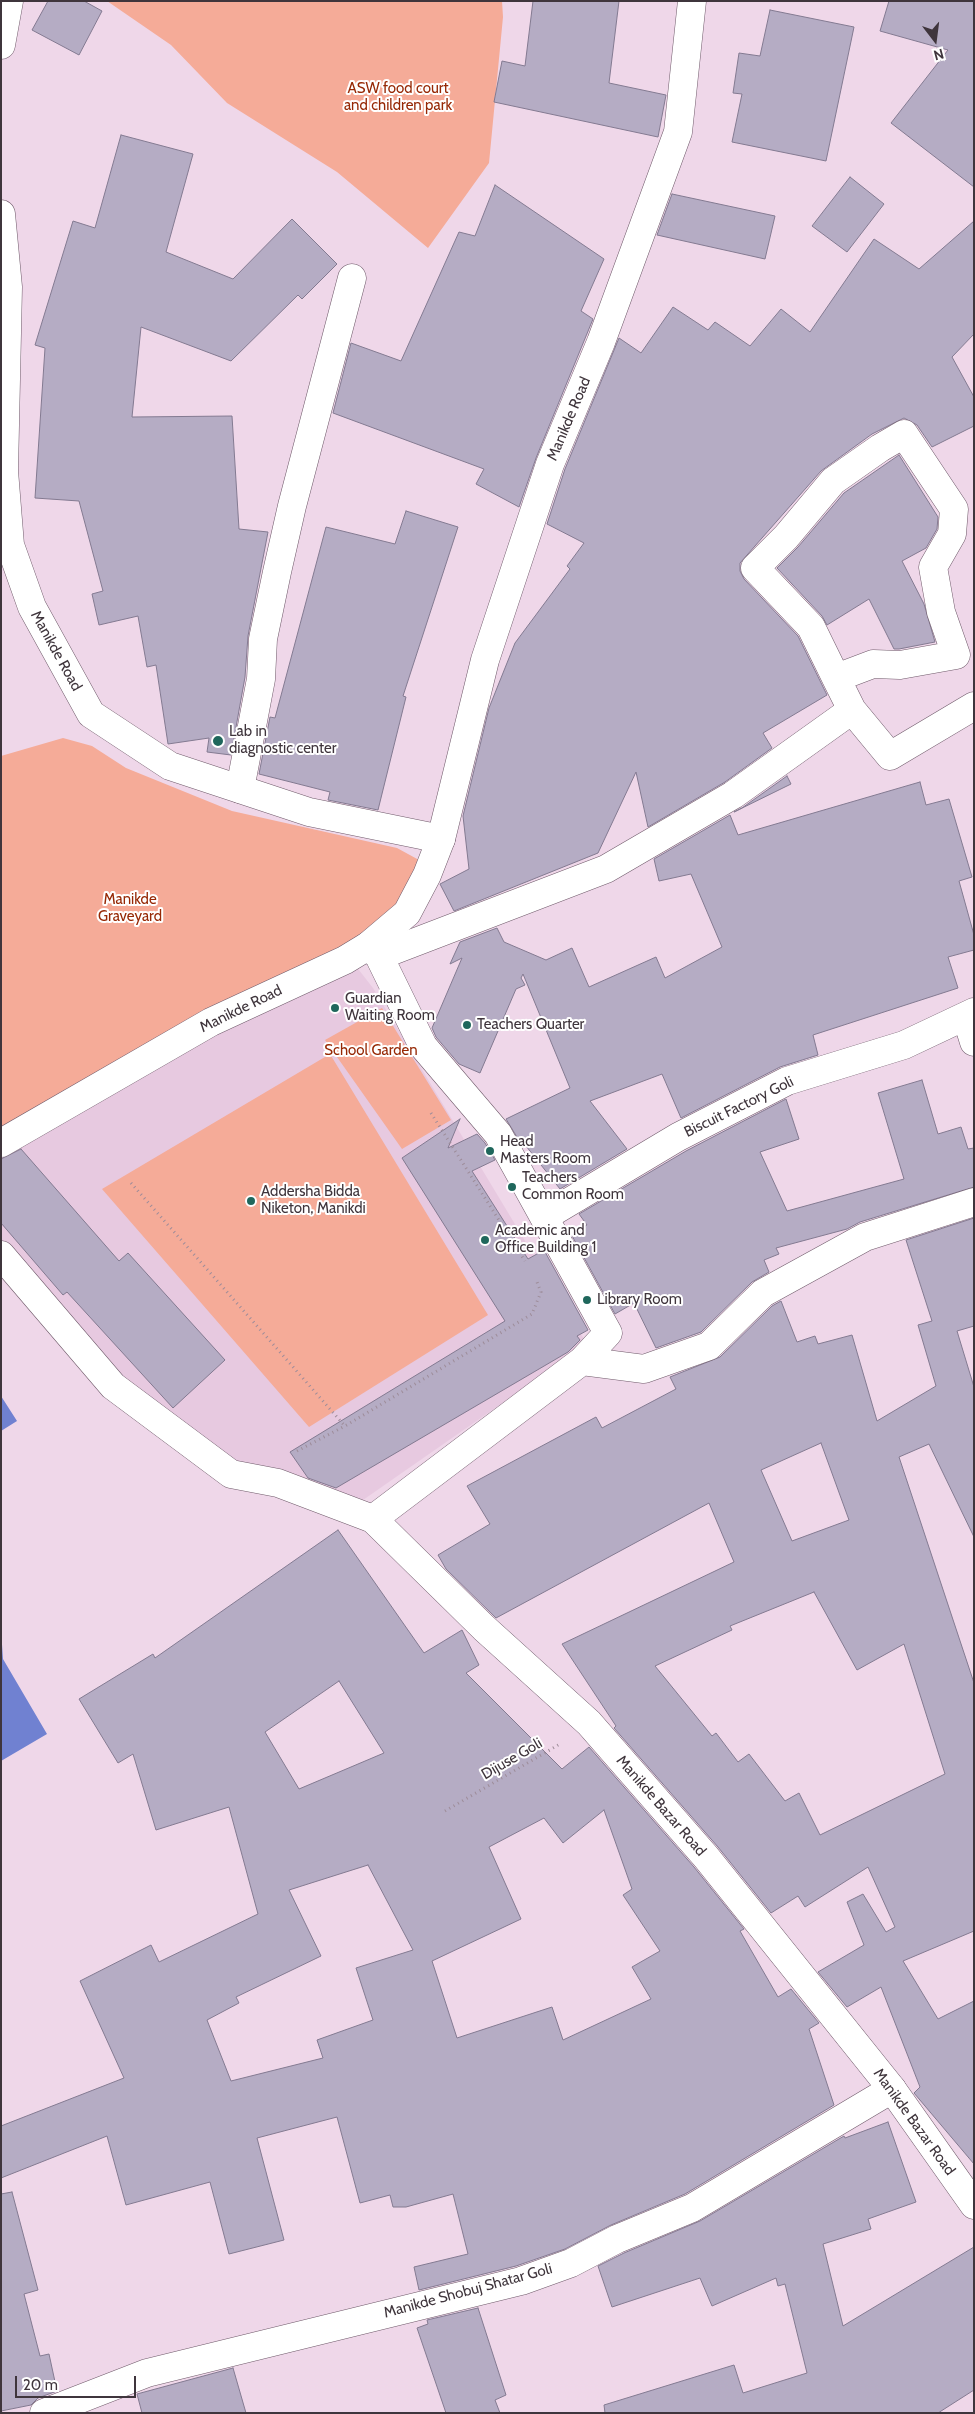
<!DOCTYPE html>
<html>
<head>
<meta charset="utf-8">
<style>
  body { margin:0 }
  #map { position:relative; width:975px; height:2414px; overflow:hidden; background:#efd7e9; font-family:Cabin,sans-serif }
  canvas { display:block }
  .frame { position:absolute; inset:0; border:2px solid #3f353c; pointer-events:none }
  .north { position:absolute; left:910px; top:15px; width:50px; height:50px; -webkit-text-stroke:4px #fff; paint-order:stroke; rotate:165deg; font-size:14px; font-weight:700; line-height:20px; text-align:center; color:#3f353c }
  .north::after { content:''; display:block; margin:auto; width:18px; height:22px; background:#3f353c; clip-path:polygon(50% 0,100% 100%,50% 72%,0 100%) }
  .scale { position:absolute; left:15px; top:2376px; width:121px; height:22px; box-sizing:border-box; border:2px solid #3f353c; border-top:0; padding-left:6px; font-size:15px; line-height:18px; white-space:nowrap; color:#3f353c; -webkit-text-stroke:4px #fff; paint-order:stroke }
</style>
</head>
<body>
<div id="map">
<canvas width="975" height="2414"></canvas>
<div class="frame"></div>
<div class="north">N</div>
<div class="scale">20 m</div>
</div>
<script>
const ctx = document.querySelector('canvas').getContext('2d');
ctx.lineJoin = 'round';
function fill(path, color) { ctx.fillStyle = color; ctx.fill(path, 'evenodd'); }
const shape = rows => new Path2D(rows.map(r => 'M' + r).join(''));
function trace(path, color, width, dash) { ctx.strokeStyle = color; ctx.lineWidth = width; ctx.lineCap = dash ? 'butt' : 'round'; ctx.setLineDash(dash || []); ctx.stroke(path); }
function drawText(font, color, halo, rows, align = 'center') {
  ctx.font = font + ' Cabin,sans-serif'; ctx.lineWidth = 4; ctx.setLineDash([]); ctx.textBaseline = 'middle'; ctx.strokeStyle = halo; ctx.fillStyle = color; for (const [text, x, y, turn = 0] of rows) {
    ctx.save(); ctx.translate(x, y); ctx.rotate((+turn || 0) * Math.PI / 180); ctx.textAlign = isNaN(turn) ? turn : align; if (halo) ctx.strokeText(text, 0, 0); ctx.fillText(text, 0, 0); ctx.restore();
  }
}
fill(shape([
  [355,965,373,988,587,1344,363,1500,223,1458,128,1382,22,1268,1,1241,1,1160,164,1060]
]), '#e7c9e0');
fill(shape([
  [107,1,502,1,503,17,489,163,428,248,337,172,227,103,171,45],
  [63,738,92,746,126,768,232,811,397,848,430,866,433,885,429,902,411,917,1,1137,1,756],
  [382,1008,451,1120,402,1149,325,1040],
  [330,1054,488,1315,309,1427,102,1189]
]), '#f5ab98');
fill(shape([
  [1,1396,17,1421,1,1431],
  [1,1630,3,1659,47,1734,1,1761]
]), '#7081d1');
const building = shape([
  [48,1,84,1,102,11,79,55,32,30,48,1],
  [533,1,619,1,609,83,666,95,658,137,494,102,502,61,525,66,533,1],
  [889,1,974,1,974,187,891,123,948,50,880,31,889,1],
  [770,10,854,27,826,161,732,142,742,94,733,93,739,53,760,56,770,10],
  [121,135,193,154,166,252,233,279,292,219,337,264,302,299,298,295,231,361,141,327,132,417,232,416,239,529,268,532,248,636,245,677,231,755,207,752,209,738,168,744,156,665,147,667,138,616,99,625,92,594,103,591,79,501,35,498,45,348,35,345,73,221,95,228,121,135],
  [850,177,884,204,847,252,812,226,850,177],
  [495,185,604,259,581,311,593,319,536,458,519,507,476,484,484,469,333,413,351,343,401,361,459,232,475,236,495,185],
  [672,194,775,216,765,259,657,235,672,194],
  [974,221,974,334,952,357,974,397,974,426,932,447,917,425,904,418,872,434,821,471,740,563,740,571,744,579,798,636,827,695,763,733,772,748,725,782,648,827,636,772,598,853,454,911,440,884,469,869,463,816,489,708,515,643,570,569,567,566,584,543,547,524,565,469,619,338,641,353,673,307,708,330,715,322,750,346,781,309,810,332,874,239,919,269,974,221],
  [899,455,938,517,937,529,926,548,902,561,924,604,935,642,899,649,894,649,869,599,827,625,822,616,777,568,798,547,844,493,899,455],
  [406,511,458,527,403,696,406,697,378,810,328,800,330,792,259,774,270,717,275,718,326,527,395,544,406,511],
  [787,776,791,784,734,812,742,808,787,776],
  [920,782,926,805,949,799,972,877,959,881,974,935,974,950,948,957,958,988,813,1035,818,1055,780,1067,681,1118,662,1074,590,1101,627,1149,560,1189,526,1146,523,1147,506,1119,570,1088,523,974,521,978,525,985,516,989,480,1073,459,1064,436,1037,432,1028,462,958,450,964,460,942,497,928,504,942,546,960,572,948,589,987,656,957,665,978,722,947,691,874,659,881,654,859,730,815,738,835,920,782],
  [922,1080,938,1134,961,1127,968,1149,974,1148,974,1187,860,1222,847,1229,776,1248,779,1254,764,1260,769,1272,752,1282,701,1332,656,1348,634,1303,615,1314,571,1234,587,1225,579,1214,686,1151,786,1099,799,1139,760,1152,787,1211,904,1179,878,1093,922,1080],
  [460,1119,448,1148,477,1134,485,1143,495,1160,472,1171,528,1259,544,1250,588,1330,577,1336,580,1340,568,1352,336,1488,308,1478,290,1452,505,1321,402,1158,460,1119],
  [21,1149,119,1261,128,1253,225,1360,173,1408,67,1292,63,1295,1,1223,1,1159,21,1149],
  [974,1218,974,1326,957,1331,974,1387,974,1537,929,1444,899,1457,974,1683,974,1931,903,1961,938,2019,974,2001,974,2164,914,2093,920,2087,881,1987,847,2007,818,1972,864,1945,847,1902,863,1894,886,1932,895,1927,868,1867,805,1907,798,1896,771,1913,718,1847,614,1728,616,1726,562,1644,734,1562,709,1503,496,1618,446,1569,438,1555,490,1524,467,1486,596,1417,602,1428,676,1389,670,1377,720,1357,772,1306,781,1301,797,1342,815,1336,818,1344,852,1335,877,1421,936,1386,918,1325,932,1321,906,1240,974,1218],
  [821,1443,849,1520,792,1541,761,1470,821,1443],
  [814,1592,857,1670,904,1644,945,1774,820,1835,799,1793,785,1801,749,1754,738,1762,716,1733,712,1736,655,1666,732,1630,730,1626,814,1592],
  [338,1530,424,1653,462,1630,479,1665,466,1673,562,1769,589,1747,694,1867,744,1929,740,1931,778,1997,791,1989,819,2023,809,2029,834,2105,685,2194,611,2225,565,2249,516,2266,419,2290,414,2267,468,2254,453,2194,406,2207,393,2207,390,2195,360,2203,337,2117,257,2138,284,2240,229,2254,210,2182,126,2205,107,2136,1,2178,1,2126,124,2078,80,1981,151,1945,159,1962,258,1914,229,1807,156,1830,133,1754,118,1763,79,1699,153,1654,155,1658,338,1530],
  [339,1681,384,1753,299,1789,265,1732,339,1681],
  [604,1810,632,1889,623,1895,660,1951,632,1967,651,1999,563,2040,552,2007,457,2038,432,1961,521,1919,489,1847,544,1818,563,1843,604,1810],
  [368,1865,413,1950,356,1968,373,2020,317,2040,323,2058,231,2081,207,2020,239,2003,236,1997,321,1956,289,1890,368,1865],
  [888,2122,916,2202,868,2219,871,2229,823,2244,843,2326,974,2247,974,2390,938,2413,605,2413,604,2405,734,2365,743,2393,807,2373,785,2284,778,2286,776,2278,712,2306,700,2278,612,2307,598,2266,624,2253,700,2221,844,2136,845,2138,888,2122],
  [12,2192,38,2290,24,2294,40,2356,49,2354,57,2391,38,2398,31,2405,1,2411,1,2194,12,2192],
  [478,2308,506,2395,495,2400,500,2413,446,2413,417,2328,428,2324,427,2320,478,2308],
  [233,2368,246,2413,142,2413,137,2394,233,2368]
]);
fill(building, '#b5acc4');
trace(building, '#837a91', 1);
const street = shape([
  [836,678,873,664,900,665,956,655,941,612,933,567,952,534,954,509,904,434,880,448,833,481,786,537,755,568,811,627,836,678,852,710],
  [240,789,261,679,263,639,277,572,292,506,352,278],
  [441,839,485,660,550,464,601,342,678,132,692,1],
  [368,946,379,956,423,1046,498,1134,608,1333,582,1361,373,1519],
  [379,956,606,869,733,795,852,710,890,756,974,706],
  [966,1016,974,1042],
  [544,1217,678,1137,787,1081,904,1045,974,1012],
  [582,1361,644,1369,709,1346,763,1293,865,1237,974,1202],
  [44,2413,147,2373,521,2281,571,2263,617,2239,692,2208,892,2089]
]);
const secondary = shape([
  [1,45,9,1],
  [1,214,8,287,4,471,10,545,32,607,91,714,170,766,309,812,441,839,427,875,407,913,368,946,345,960,211,1022,1,1143],
  [1,1255,113,1386,231,1474,278,1483,373,1519,484,1628,589,1723,706,1857,892,2089,974,2205]
]);
trace(street, '#6f5a6a', 29);
trace(secondary, '#6f5a6a', 29);
trace(shape([
  [431,1113,525,1261],
  [131,1183,345,1426,532,1314,541,1292,537,1282],
  [297,1451,345,1426],
  [445,1811,560,1744]
]), '#9d8c99', 3, [1, 4]);
trace(street, '#fff', 28);
trace(secondary, '#fff', 28);
for (const [x, y, r, color] of [
  [218,741,6,"#1f675c"],
  [335,1008,5,"#1f675c"],
  [467,1025,5,"#1f675c"],
  [490,1151,5,"#1f675c"],
  [512,1187,5,"#1f675c"],
  [251,1201,5,"#1f675c"],
  [485,1240,5,"#1f675c"],
  [587,1300,5,"#1f675c"]
]) { const dot = new Path2D(); dot.arc(x, y, r, 0, 2 * Math.PI); ctx.fillStyle = color; ctx.fill(dot); trace(dot, '#fff', 2); }
drawText('15px', '#962805', '#fff', [
  ["ASW food court",398,89],
  ["and children park",398,106],
  ["Manikde",130,900],
  ["Graveyard",130,917],
  ["School Garden",371,1051]
]);
drawText('15px', '#3f353c', '#fff', [
  ["Manikde Road",569,419,-67],
  ["Manikde Road",56,651,61],
  ["Manikde Road",241,1009,-26],
  ["Biscuit Factory Goli",739,1107,-26],
  ["Dijuse Goli",512,1759,-30],
  ["Manikde Bazar Road",661,1806,49],
  ["Manikde Bazar Road",914,2122,54],
  ["Manikde Shobuj Shatar Goli",468,2291,-15]
]);
drawText('15px', '#3f353c', '#fff', [
  ["Lab in",229,732],
  ["diagnostic center",229,749],
  ["Guardian",345,999],
  ["Waiting Room",345,1016],
  ["Teachers Quarter",477,1025],
  ["Head",500,1142],
  ["Masters Room",500,1159],
  ["Teachers",522,1178],
  ["Common Room",522,1195],
  ["Addersha Bidda",261,1192],
  ["Niketon, Manikdi",261,1209],
  ["Academic and",495,1231],
  ["Office Building 1",495,1248],
  ["Library Room",597,1300]
], 'left');
</script>
</body>
</html>
